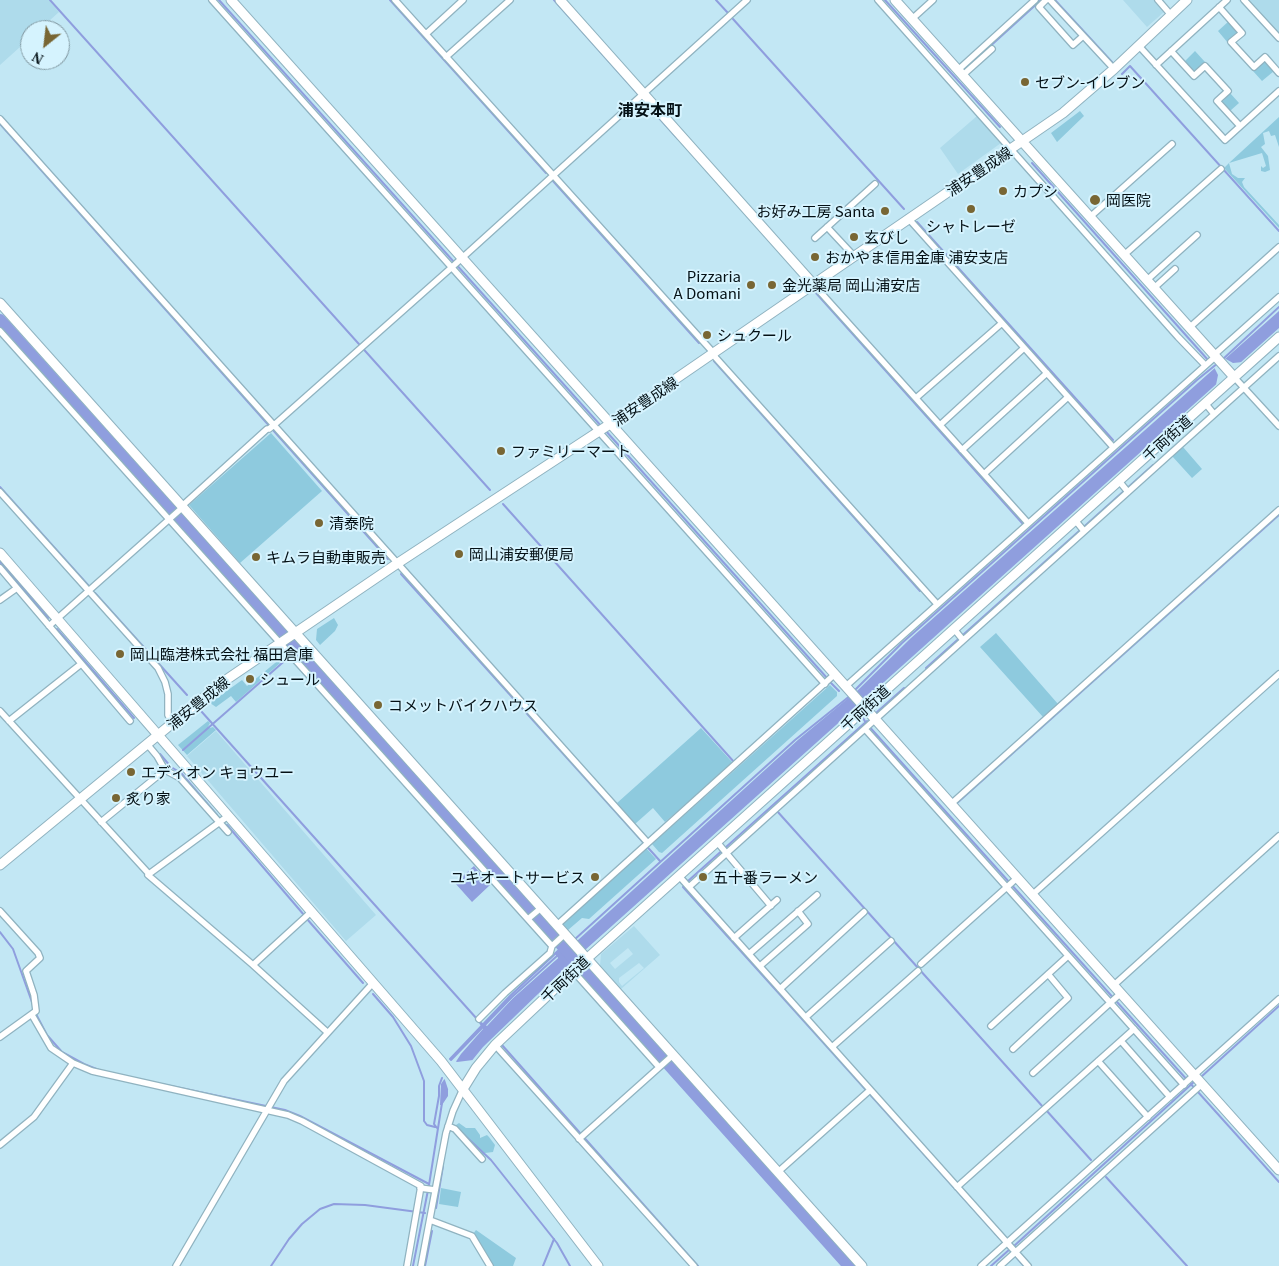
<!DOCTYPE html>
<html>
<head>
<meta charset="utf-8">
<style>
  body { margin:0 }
  #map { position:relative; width:1279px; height:1266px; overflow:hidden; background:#c2e7f4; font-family:Georgia,serif }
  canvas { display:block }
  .north { position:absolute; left:20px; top:20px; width:50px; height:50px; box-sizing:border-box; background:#d5f3fe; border:1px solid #8198a1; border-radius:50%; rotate:209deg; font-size:14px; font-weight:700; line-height:20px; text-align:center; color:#041015 }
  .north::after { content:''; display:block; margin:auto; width:18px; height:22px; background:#786634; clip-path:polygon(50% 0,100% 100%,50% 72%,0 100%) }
</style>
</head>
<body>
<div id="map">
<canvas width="1279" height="1266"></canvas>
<div class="north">N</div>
</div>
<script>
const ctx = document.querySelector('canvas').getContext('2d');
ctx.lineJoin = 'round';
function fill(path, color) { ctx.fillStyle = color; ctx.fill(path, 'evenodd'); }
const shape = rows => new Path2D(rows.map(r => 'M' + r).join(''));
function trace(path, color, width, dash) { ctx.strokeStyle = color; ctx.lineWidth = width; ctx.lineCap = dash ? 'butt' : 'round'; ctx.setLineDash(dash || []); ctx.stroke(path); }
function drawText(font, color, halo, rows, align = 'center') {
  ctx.font = font + ' Georgia,"Noto Sans JP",serif'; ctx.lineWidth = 4; ctx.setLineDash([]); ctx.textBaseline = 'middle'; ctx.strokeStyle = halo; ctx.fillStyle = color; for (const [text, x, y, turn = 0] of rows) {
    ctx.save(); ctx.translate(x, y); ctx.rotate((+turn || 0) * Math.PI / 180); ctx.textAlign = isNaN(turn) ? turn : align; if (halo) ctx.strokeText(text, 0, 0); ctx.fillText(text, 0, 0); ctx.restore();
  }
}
fill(shape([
  [0,0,49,0,59,12,39,30,30,30,30,38,0,65],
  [1123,0,1154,0,1164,12,1147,27],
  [1248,0,1279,0,1279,34],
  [977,116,1001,143,958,174,940,148],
  [216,731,376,915,346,941,187,756],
  [634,926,660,955,621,989,600,966,601,954],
  [628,948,633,954,615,969,610,963],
  [639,963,644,968,622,986,619,982,619,978]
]), '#aedbeb');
fill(shape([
  [1229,21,1239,32,1228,43,1218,31],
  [1195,51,1205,62,1195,71,1192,70,1184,62],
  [1264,62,1267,63,1274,71,1262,81,1253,71],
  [1230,93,1239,103,1230,111,1222,102],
  [1080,111,1084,116,1057,142,1051,133],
  [1279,117,1279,147,1275,135,1271,136,1269,131,1263,133,1265,144,1261,147,1268,156,1270,170,1265,172,1261,171,1261,166,1263,168,1266,166,1262,153,1229,163],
  [1229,163,1232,174,1238,178,1245,178,1242,182,1244,187,1279,225,1279,228,1224,168],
  [271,433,322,491,240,563,189,505],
  [1183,447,1202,469,1192,478,1172,456],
  [334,618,338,625,335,631,320,645,316,640,317,629],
  [996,633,1058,704,1043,717,980,647],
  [286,654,288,656,236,702,231,696,216,707,210,703,242,680,247,686],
  [830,685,837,692,837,696,662,853,659,852,652,844],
  [208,721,210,723,208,727,210,728,213,727,216,730,187,755,178,745],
  [701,728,733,763,665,822,653,808,635,824,617,803],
  [646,848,656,859,589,919,582,918,568,930,562,924],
  [459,1123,466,1128,475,1128,480,1135,480,1138,487,1135,489,1137,495,1145,493,1152,485,1153,484,1155,482,1154,481,1151,456,1129,456,1125],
  [441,1188,461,1192,458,1207,439,1204],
  [476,1230,516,1258,513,1266,493,1266,473,1234]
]), '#8ecade');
fill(shape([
  [1279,311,1279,328,565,968,483,1047,448,1090,448,1096,442,1105,440,1105,441,1084,461,1054,483,1029,479,1023,480,1021,487,1026,513,998,558,958,554,953,565,943,578,940,799,739,858,690,911,638],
  [474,866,490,885,472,902,455,883]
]), '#8f9ede');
fill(shape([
  [1224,358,1233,363,1243,362,1216,385,1218,375,1214,367],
  [554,954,558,958,513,998,492,1020,490,1019,512,997,555,957,552,955],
  [449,1058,457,1062,473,1060,451,1091,450,1095,445,1080,437,1069]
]), '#c2e7f4');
trace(shape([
  [50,0,490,490],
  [219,0,602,427],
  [390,0,546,173],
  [554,0,638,94],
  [716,0,728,13],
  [885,0,1000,127],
  [1055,0,1112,62],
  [733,19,904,209],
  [965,69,1041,0],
  [1122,74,1130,66,1279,231],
  [642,99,678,139],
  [0,124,388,559],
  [1032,163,1208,360],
  [553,181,699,343],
  [917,222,1113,440],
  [816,293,1023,524],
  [1222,360,1279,307],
  [714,361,920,591],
  [605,430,827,678],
  [0,487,88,585],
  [503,504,734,762],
  [0,562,48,618],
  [401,574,660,861],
  [95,593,187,695],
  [57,629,134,718],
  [926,668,1153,465],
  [830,682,839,691],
  [854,691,902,643,1197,380,1218,363],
  [201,711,477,1019],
  [876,713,904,688],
  [863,718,866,723,1279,1182],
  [183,750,289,657],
  [160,754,171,767,181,773,217,815],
  [956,804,1279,515],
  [777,811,1043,1107],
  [227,825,304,915],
  [688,881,867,721],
  [684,886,683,887,1003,1242],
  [307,919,363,983],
  [0,932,13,949,33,1005],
  [574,940,795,740,851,695],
  [373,994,393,1017,411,1046,424,1081,424,1121,427,1125,435,1127],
  [36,1014,47,1035,62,1052,84,1064,99,1070],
  [502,1045,698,1266],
  [450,1059,510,996,556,953],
  [451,1060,512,997,558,955],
  [1201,1077,1279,1006],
  [152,1082,285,1110,300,1116,429,1184],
  [1046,1110,1091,1160],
  [437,1128,434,1124,439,1096,439,1086,442,1078],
  [460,1131,491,1160,557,1243,570,1266],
  [1106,1177,1187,1266],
  [429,1185,442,1103],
  [436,1208,443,1166],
  [1014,1246,1195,1081],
  [1008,1248,1024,1266],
  [271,1266,289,1239,302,1224,320,1209,334,1204,365,1205,425,1213],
  [413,1266,428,1190],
  [425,1266,432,1231],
  [543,1266,554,1239],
  [991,1266,1010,1249]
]), '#8f9ede', 2);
trace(shape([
  [0,320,576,961],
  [583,969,849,1266]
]), '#8f9ede', 12);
const street = shape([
  [212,0,825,684],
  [395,0,710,349,716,358,937,604],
  [878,0,1178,337,1205,365],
  [1046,0,1039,7,1073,45,1082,37],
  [1050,0,1114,69],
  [1158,0,1171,15],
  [1244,0,1279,38],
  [1219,7,1242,33,1231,42,1254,67,1265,57,1279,73],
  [912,19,933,0],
  [426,34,463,0],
  [1139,46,1225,140,1279,91],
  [1171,51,1194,76,1205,66,1228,91,1217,101,1240,126],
  [446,57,510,0],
  [1156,65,1227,0],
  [958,70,1035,0],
  [963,75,992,49],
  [0,119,647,842],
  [1090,217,1172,144],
  [908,218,1113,447],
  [827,227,854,256],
  [815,238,875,184],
  [1124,255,1221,169],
  [1147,280,1197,235],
  [814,285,1028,523],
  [1154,288,1175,269],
  [1189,328,1279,247],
  [0,331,552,946],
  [1214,355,1279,297],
  [1234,377,1279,426],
  [916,398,1002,323],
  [1205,403,1214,414],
  [940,425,1024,348],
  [962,450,1047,373],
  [984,474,1068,397],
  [1119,481,1128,492],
  [0,492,158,668,165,682,168,694,168,715,172,723],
  [182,506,267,429,269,429,274,425,451,268,747,0],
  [1075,520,1084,531],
  [0,568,130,721],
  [0,600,17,588],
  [49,626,183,507],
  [954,629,963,640],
  [846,686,1215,357],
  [0,711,149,874,148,875,253,965,327,1032],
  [9,721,81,664],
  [865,729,1184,1085],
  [147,744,157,756,165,770,180,778,228,832],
  [951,804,1279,510],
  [101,822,165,770],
  [717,842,771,906],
  [149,874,228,816],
  [679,876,1028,1266],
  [689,887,1279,356],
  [1032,895,1279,674],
  [0,911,38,953,40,958,26,971,34,995,36,1011,0,1037],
  [528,919,541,908],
  [557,925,835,674],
  [734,938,777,900],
  [749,954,817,895],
  [921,964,1017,878],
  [253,965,311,912],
  [760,966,808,924,798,911],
  [573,971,659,1067],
  [1114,985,1279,836],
  [780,989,864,912],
  [32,1015,51,1048,73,1063,92,1071,288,1115,302,1121,421,1186,407,1266],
  [806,1017,891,941],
  [479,1019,505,993,550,953,552,946,565,934],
  [991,1026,1068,956],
  [1121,1041,1170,1097],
  [495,1045,694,1266],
  [832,1047,918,971],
  [1013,1049,1068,998,1048,974],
  [1098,1061,1148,1117],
  [1033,1073,1121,993],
  [448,1126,455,1129,482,1159],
  [579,1139,673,1055],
  [0,1145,34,1117,73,1063],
  [778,1172,870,1090],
  [957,1187,1134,1029],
  [420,1188,435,1190],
  [430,1220,472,1236,490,1266],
  [176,1266,284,1081,373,983],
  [421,1266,446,1133,453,1111,463,1089],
  [981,1266,1279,999],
  [1000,1266,1202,1084]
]);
const secondary = shape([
  [231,0,1279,1170],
  [560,0,814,285],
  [895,0,1234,377],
  [0,303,862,1266],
  [0,553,441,1061,598,1266],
  [0,865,220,684,398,563,610,424,1063,113,1114,69,1187,0],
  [463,1089,476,1068,495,1045,582,963,1279,337]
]);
trace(street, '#90b3c0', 8);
trace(secondary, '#90b3c0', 11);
trace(street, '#fff', 5.5);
trace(secondary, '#fff', 9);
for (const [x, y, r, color] of [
  [1025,82,5,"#786634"],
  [1003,191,5,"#786634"],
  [1095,200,6,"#786634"],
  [971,209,5,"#786634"],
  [885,211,5,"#786634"],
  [854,237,5,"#786634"],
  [815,257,5,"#786634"],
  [751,285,5,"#786634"],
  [772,285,5,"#786634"],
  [707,335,5,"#786634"],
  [501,451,5,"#786634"],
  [319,523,5,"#786634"],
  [459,554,5,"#786634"],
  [256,557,5,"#786634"],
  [120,654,5,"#786634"],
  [250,679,5,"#786634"],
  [378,705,5,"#786634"],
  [131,772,5,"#786634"],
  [116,798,5,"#786634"],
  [595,877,5,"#786634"],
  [703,877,5,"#786634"]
]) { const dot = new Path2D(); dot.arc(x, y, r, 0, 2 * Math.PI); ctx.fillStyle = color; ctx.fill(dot); trace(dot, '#d5f3fe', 2); }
drawText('15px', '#041015', '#d5f3fe', [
  ["セブン-イレブン",1035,82],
  ["カプシ",1013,191],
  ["岡医院",1106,200],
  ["お好み工房 Santa",875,211,"right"],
  ["シャトレーゼ",971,226,"center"],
  ["玄びし",864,237],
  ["おかやま信用金庫 浦安支店",825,257],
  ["Pizzaria",741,276,"right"],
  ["A Domani",741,293,"right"],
  ["金光薬局 岡山浦安店",782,285],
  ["シュクール",717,335],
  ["ファミリーマート",511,451],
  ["清泰院",329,523],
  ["岡山浦安郵便局",469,554],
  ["キムラ自動車販売",266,557],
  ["岡山臨港株式会社 福田倉庫",130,654],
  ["シュール",260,679],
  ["コメットバイクハウス",388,705],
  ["エディオン キョウユー",141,772],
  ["炙り家",126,798],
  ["ユキオートサービス",585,877,"right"],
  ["五十番ラーメン",713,877]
], 'left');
drawText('15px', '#041015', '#d5f3fe', [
  ["浦安豊成線",979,171,-34],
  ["浦安豊成線",645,401,-34],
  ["千両街道",1167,438,-42],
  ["浦安豊成線",198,703,-39],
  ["千両街道",865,708,-42],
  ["千両街道",565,979,-43]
]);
drawText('bold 16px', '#041015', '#d5f3fe', [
  ["浦安本町",650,110]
]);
</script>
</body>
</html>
